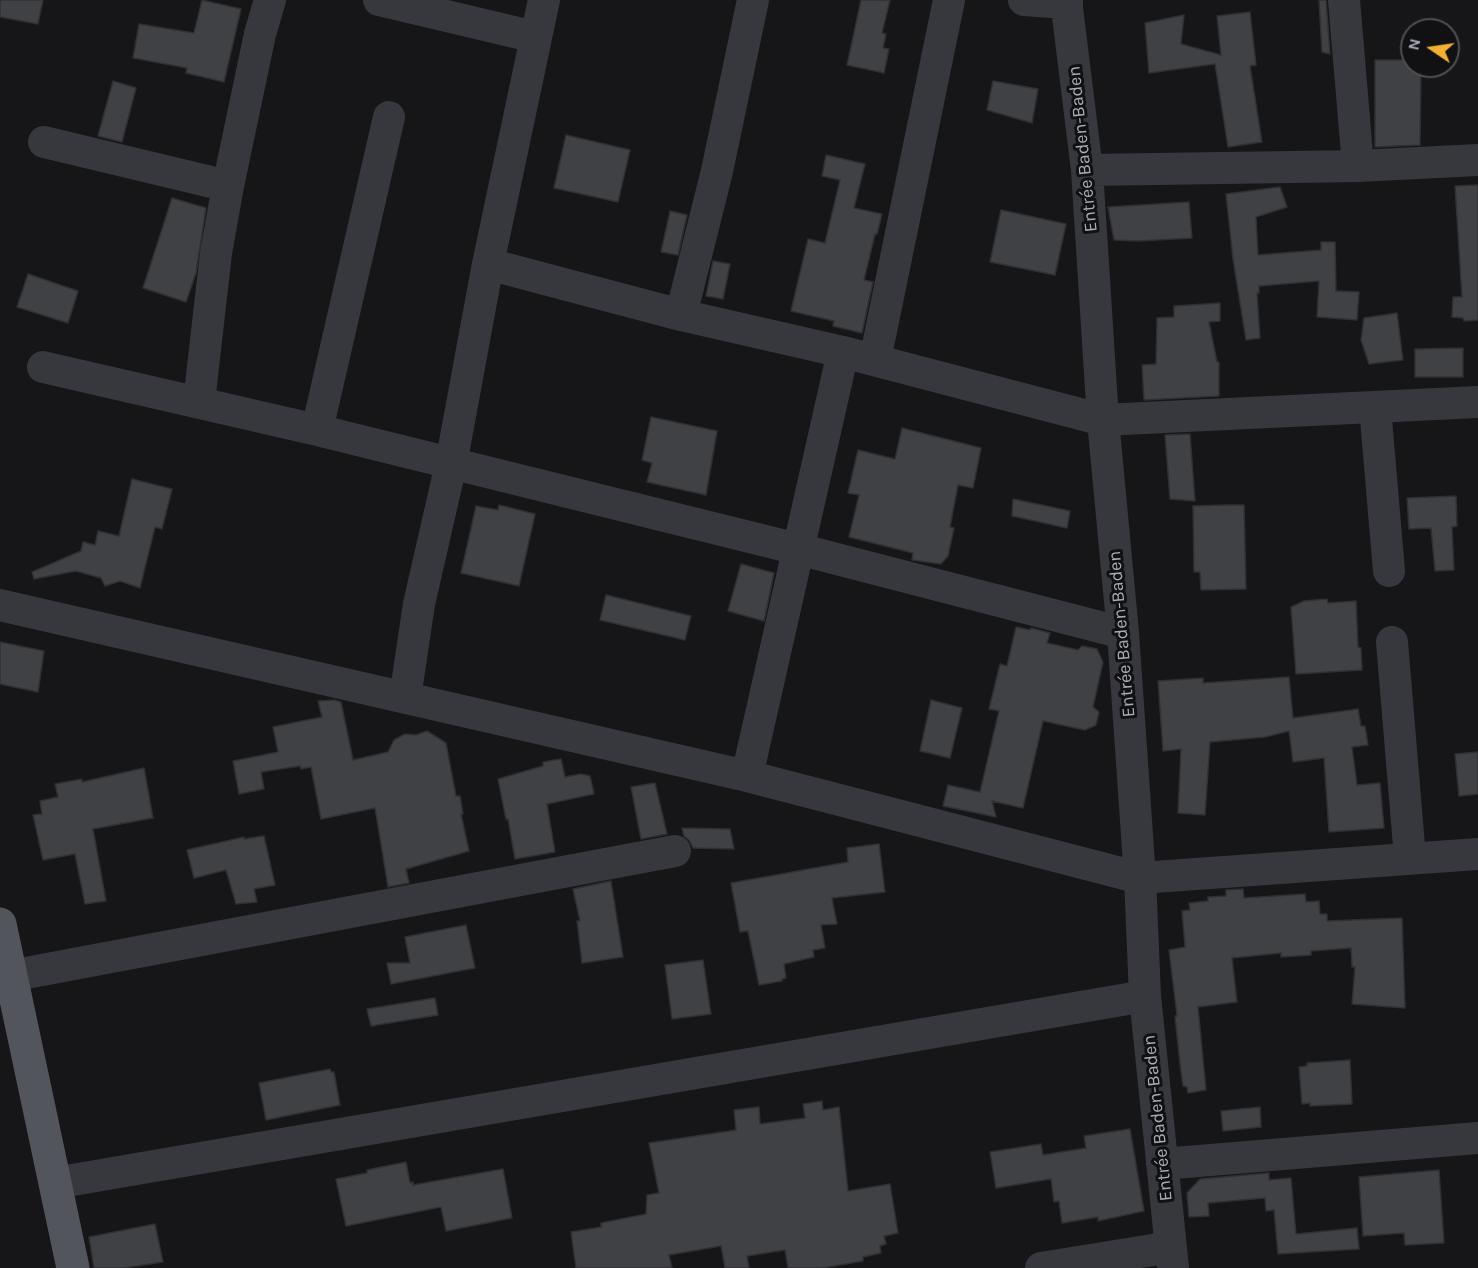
<!DOCTYPE html>
<html>
<head>
<meta charset="utf-8">
<style>
  body { margin:0 }
  #map { position:relative; width:1478px; height:1268px; overflow:hidden; background:#161618; font-family:Karla,sans-serif }
  canvas { display:block }
  .north { position:absolute; left:1400px; top:18px; width:60px; height:60px; box-sizing:border-box; background:#111113; border:2px solid #4d4f55; border-radius:50%; rotate:283deg; font-size:16px; font-weight:700; line-height:24px; text-align:center; color:#a8adb8 }
  .north::after { content:''; display:block; margin:auto; width:21px; height:27px; background:#f2b134; clip-path:polygon(50% 0,100% 100%,50% 72%,0 100%) }
</style>
</head>
<body>
<div id="map">
<canvas width="1478" height="1268"></canvas>
<div class="north">N</div>
</div>
<script>
const ctx = document.querySelector('canvas').getContext('2d');
ctx.lineJoin = 'round';
function fill(path, color) { ctx.fillStyle = color; ctx.fill(path, 'evenodd'); }
const shape = rows => new Path2D(rows.map(r => 'M' + r).join(''));
function trace(path, color, width, dash) { ctx.strokeStyle = color; ctx.lineWidth = width; ctx.lineCap = dash ? 'butt' : 'round'; ctx.setLineDash(dash || []); ctx.stroke(path); }
function drawText(font, color, halo, rows, align = 'center') {
  ctx.font = font + ' Karla,sans-serif'; ctx.lineWidth = 6; ctx.setLineDash([]); ctx.textBaseline = 'middle'; ctx.strokeStyle = halo; ctx.fillStyle = color; for (const [text, x, y, turn = 0] of rows) {
    ctx.save(); ctx.translate(x, y); ctx.rotate((+turn || 0) * Math.PI / 180); ctx.textAlign = isNaN(turn) ? turn : align; if (halo) ctx.strokeText(text, 0, 0); ctx.fillText(text, 0, 0); ctx.restore();
  }
}
const building = shape([
  [0,0,43,0,38,24,0,17,0,0],
  [202,0,241,9,224,82,186,73,187,68,133,58,139,24,194,33,202,0],
  [861,0,890,0,882,33,886,34,883,48,889,49,884,73,847,65,861,0],
  [1319,0,1326,0,1330,54,1322,52,1319,0],
  [1250,12,1256,65,1250,66,1262,142,1228,147,1215,64,1149,73,1145,23,1184,15,1181,44,1221,55,1217,16,1250,12],
  [1375,60,1412,60,1412,66,1421,66,1420,145,1375,147,1375,60],
  [113,81,136,88,122,142,98,136,113,81],
  [993,81,1038,89,1032,123,987,110,993,81],
  [566,135,630,150,618,202,554,188,566,135],
  [826,155,865,164,854,208,882,214,877,234,875,234,864,280,873,282,862,333,833,326,834,321,791,311,808,239,825,243,840,180,822,176,826,155],
  [1478,185,1478,320,1464,321,1463,318,1452,317,1453,297,1462,297,1455,186,1478,185],
  [1280,187,1287,207,1256,217,1258,255,1321,250,1321,242,1335,242,1336,291,1359,292,1357,320,1317,317,1319,281,1259,286,1259,293,1257,293,1260,338,1246,340,1233,259,1226,194,1280,187],
  [172,198,206,208,196,273,186,302,143,288,172,198],
  [1189,202,1192,238,1139,241,1114,240,1108,207,1189,202],
  [1001,210,1066,224,1055,275,990,262,1001,210],
  [670,211,687,215,678,255,661,252,670,211],
  [713,261,730,264,723,299,706,296,713,261],
  [28,274,78,291,68,323,17,307,28,274],
  [1220,303,1220,321,1209,322,1217,362,1219,362,1219,396,1144,400,1142,365,1156,364,1157,318,1174,317,1174,306,1220,303],
  [1397,313,1403,360,1369,364,1361,340,1364,318,1397,313],
  [1463,348,1463,377,1415,377,1415,349,1463,348],
  [651,417,717,431,706,495,647,482,652,463,642,460,651,417],
  [902,428,981,448,973,488,958,485,950,527,954,528,948,556,941,564,912,560,913,553,849,537,859,495,848,493,858,450,895,459,902,428],
  [1190,434,1195,501,1170,499,1165,435,1190,434],
  [132,479,172,489,162,529,155,527,140,588,120,581,105,586,101,578,76,571,34,579,32,572,81,551,83,542,95,545,98,531,119,536,132,479],
  [1456,496,1457,526,1452,527,1454,570,1435,571,1431,528,1409,529,1407,498,1456,496],
  [1013,499,1070,511,1067,528,1012,516,1013,499],
  [499,505,535,514,519,586,461,573,476,506,498,510,499,505],
  [1227,505,1244,505,1246,589,1201,590,1200,572,1194,572,1193,506,1227,505],
  [741,564,774,573,764,621,728,611,741,564],
  [606,595,691,616,685,640,600,620,606,595],
  [1327,599,1328,603,1356,601,1358,647,1361,648,1362,670,1296,674,1291,607,1304,601,1327,599],
  [1016,627,1030,630,1031,628,1050,633,1047,643,1078,650,1082,646,1097,649,1103,662,1093,707,1099,712,1096,725,1085,730,1043,721,1023,808,992,801,996,817,943,806,948,785,980,792,999,711,989,709,1000,664,1007,666,1016,627],
  [0,642,44,651,38,692,0,684,0,642],
  [1289,677,1293,718,1358,709,1361,726,1365,726,1368,745,1352,747,1357,785,1380,783,1384,828,1329,832,1324,758,1293,762,1289,731,1265,737,1210,742,1205,815,1178,813,1181,749,1163,751,1158,681,1203,678,1203,683,1289,677],
  [335,700,341,702,353,760,388,752,394,740,405,734,416,735,427,731,446,743,456,796,460,796,463,814,461,814,469,851,406,869,409,883,388,887,375,808,321,819,311,767,301,769,300,766,261,772,264,789,239,794,233,761,278,752,273,727,322,717,318,701,335,700],
  [931,700,962,708,950,758,920,751,931,700],
  [1478,752,1478,794,1459,796,1455,754,1478,752],
  [561,759,565,777,581,774,590,776,594,794,547,804,555,852,515,859,508,819,506,819,498,779,543,766,543,762,561,759],
  [144,768,153,818,93,829,106,901,85,904,75,854,43,860,33,815,42,814,40,801,58,797,55,784,82,779,82,782,144,768],
  [655,783,667,834,641,839,631,787,655,783],
  [682,828,730,829,734,849,693,848,689,840,684,836,682,828],
  [264,836,275,885,254,889,257,902,236,904,226,870,194,878,187,850,244,837,244,839,264,836],
  [879,844,885,892,832,898,837,924,821,925,825,948,813,950,814,957,784,964,786,978,782,979,782,981,759,985,748,931,740,932,731,883,848,862,847,848,879,844],
  [611,881,623,957,582,963,577,921,580,921,573,889,611,881],
  [1243,889,1244,898,1305,894,1306,902,1319,901,1320,914,1327,914,1327,921,1402,918,1405,1008,1352,1004,1355,967,1352,967,1351,948,1311,951,1311,955,1281,957,1281,953,1232,958,1237,1002,1198,1007,1206,1090,1188,1093,1187,1087,1183,1086,1180,1064,1175,1016,1177,1016,1169,950,1185,947,1182,911,1190,910,1189,903,1208,901,1208,897,1226,896,1226,890,1243,889],
  [466,925,475,968,391,984,387,963,410,963,405,937,466,925],
  [703,960,711,1014,672,1019,665,965,703,960],
  [435,998,438,1015,371,1026,367,1009,435,998],
  [1350,1060,1352,1104,1310,1106,1310,1103,1302,1104,1299,1067,1307,1066,1307,1063,1350,1060],
  [330,1069,331,1072,334,1072,340,1105,266,1120,259,1083,330,1069],
  [822,1101,823,1110,839,1107,848,1191,890,1184,898,1233,884,1236,886,1244,880,1246,881,1253,863,1257,863,1261,823,1268,788,1268,785,1250,747,1256,749,1268,725,1268,721,1246,669,1255,672,1268,576,1268,571,1232,601,1227,601,1223,646,1214,647,1195,659,1193,649,1143,736,1130,734,1110,759,1107,760,1124,805,1118,803,1104,822,1101],
  [1260,1107,1261,1127,1223,1131,1221,1111,1260,1107],
  [1130,1129,1144,1211,1098,1221,1098,1217,1062,1223,1059,1201,1054,1202,1051,1179,996,1188,990,1152,1041,1144,1043,1155,1086,1148,1084,1136,1130,1129],
  [406,1162,410,1183,413,1182,413,1185,503,1169,512,1218,446,1231,441,1207,346,1226,336,1179,367,1173,367,1170,406,1162],
  [1439,1170,1444,1243,1405,1245,1404,1233,1363,1236,1359,1177,1439,1170],
  [1269,1173,1269,1180,1291,1178,1296,1234,1357,1228,1359,1249,1278,1254,1274,1210,1266,1211,1265,1198,1208,1203,1209,1216,1189,1217,1187,1193,1200,1179,1269,1173],
  [155,1224,163,1262,124,1268,94,1268,89,1237,155,1224]
]);
fill(building, '#404145');
trace(building, '#303034', 1.5);
trace(shape([
  [379,0,535,37],
  [1024,0,1067,3],
  [1066,0,1087,170,1103,420,1123,633,1140,878,1145,996,1173,1268],
  [1344,0,1358,166],
  [44,142,228,186],
  [1087,170,1358,166,1478,160],
  [488,264,681,315,843,352,1103,420,1478,402],
  [681,315,717,171,753,0],
  [875,360,949,0],
  [43,367,317,430,798,549,1123,633],
  [199,402,216,253,228,186,260,34,270,0],
  [1375,407,1389,571],
  [317,430,389,117],
  [0,605,747,776,1140,878,1478,854],
  [1392,642,1410,858],
  [405,698,419,604,451,464,488,264,544,0],
  [747,776,843,352],
  [10,976,675,851],
  [1162,1164,1478,1138],
  [55,1183,1145,996],
  [1041,1268,1171,1247]
]), '#37383d', 32);
trace(shape([
  [0,924,73,1268]
]), '#53555c', 33);
drawText('18px', '#a8adb8', '#111113', [
  ["Entrée Baden-Baden",1083,149,-96],
  ["Entrée Baden-Baden",1122,634,-95],
  ["Entrée Baden-Baden",1158,1118,-96]
]);
</script>
</body>
</html>
